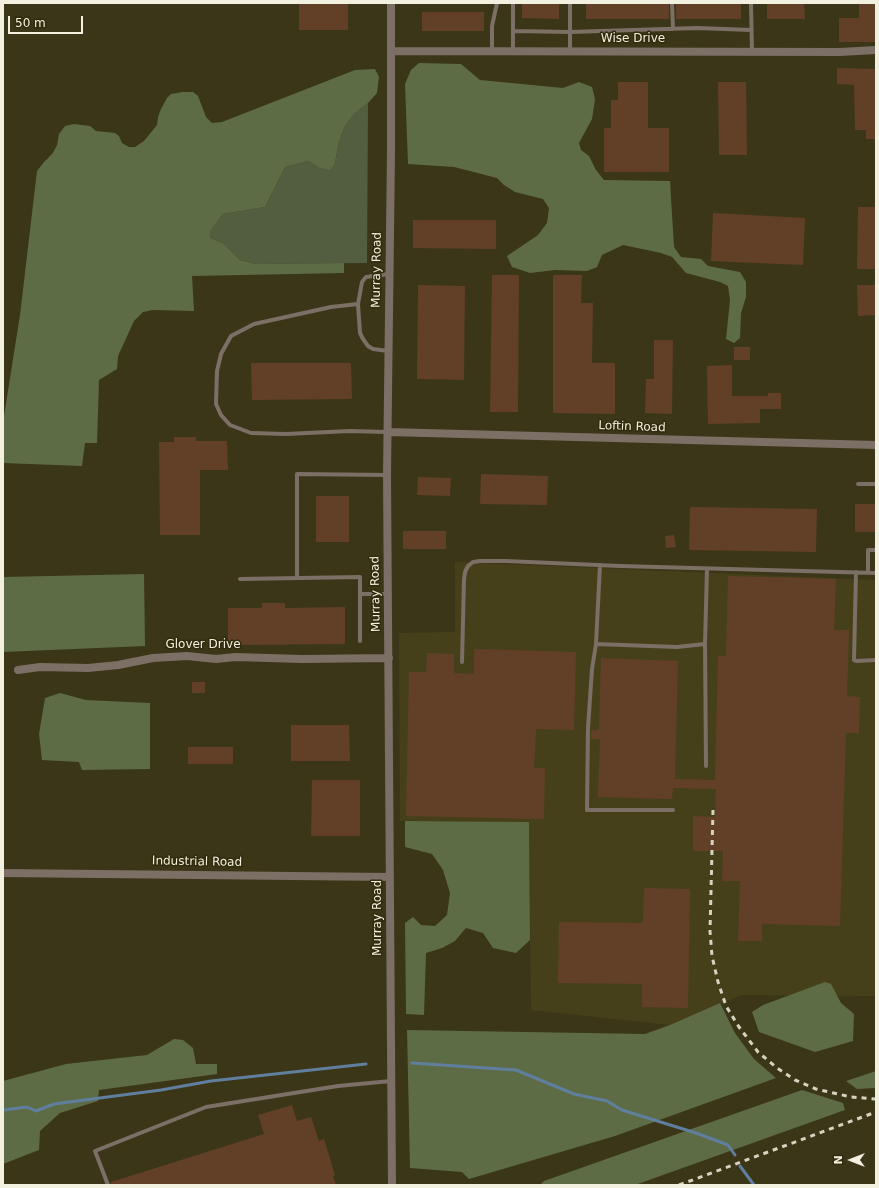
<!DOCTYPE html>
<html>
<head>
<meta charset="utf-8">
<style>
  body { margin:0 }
  #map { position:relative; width:879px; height:1188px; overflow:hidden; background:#3b3618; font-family:"DejaVu Sans",sans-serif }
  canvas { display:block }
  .frame { position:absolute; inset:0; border:4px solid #f2f0de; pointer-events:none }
  .north { position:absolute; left:831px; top:1140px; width:40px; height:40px; -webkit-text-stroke:3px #312c0e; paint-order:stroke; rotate:270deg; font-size:11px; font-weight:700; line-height:16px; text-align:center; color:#f2f0de }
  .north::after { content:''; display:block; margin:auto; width:14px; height:18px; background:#f2f0de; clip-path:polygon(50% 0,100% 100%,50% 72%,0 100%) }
  .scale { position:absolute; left:8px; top:16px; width:75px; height:18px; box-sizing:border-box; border:2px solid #f2f0de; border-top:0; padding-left:5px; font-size:12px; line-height:14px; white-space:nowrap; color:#f2f0de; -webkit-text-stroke:3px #312c0e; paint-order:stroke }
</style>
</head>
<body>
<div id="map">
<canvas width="879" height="1188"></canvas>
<div class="frame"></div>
<div class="north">N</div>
<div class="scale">50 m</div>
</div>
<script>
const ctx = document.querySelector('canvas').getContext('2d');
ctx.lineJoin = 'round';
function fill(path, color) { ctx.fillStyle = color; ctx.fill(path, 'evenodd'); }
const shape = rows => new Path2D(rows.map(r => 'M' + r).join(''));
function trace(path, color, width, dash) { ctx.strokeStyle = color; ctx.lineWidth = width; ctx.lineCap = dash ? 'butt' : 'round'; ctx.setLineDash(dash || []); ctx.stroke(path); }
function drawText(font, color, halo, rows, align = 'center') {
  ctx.font = font + ' "DejaVu Sans",sans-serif'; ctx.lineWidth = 3; ctx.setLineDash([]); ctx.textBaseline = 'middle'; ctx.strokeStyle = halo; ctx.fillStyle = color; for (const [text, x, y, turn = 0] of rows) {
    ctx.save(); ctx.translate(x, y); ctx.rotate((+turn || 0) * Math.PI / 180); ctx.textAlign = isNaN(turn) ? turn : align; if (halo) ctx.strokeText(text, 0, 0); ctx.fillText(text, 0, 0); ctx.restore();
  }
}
fill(shape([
  [455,562,876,580,876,996,741,995,670,1025,531,1010,529,822,400,821,399,633,455,632]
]), '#46401a');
fill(shape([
  [368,103,367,263,256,264,240,260,223,243,210,238,211,228,223,214,265,207,285,167,308,161,318,167,335,163,339,142,345,126,355,113]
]), '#535e41');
fill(shape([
  [419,63,461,64,480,80,563,88,579,82,592,87,595,99,592,119,579,143,581,150,589,156,596,170,604,180,670,181,674,247,681,257,701,259,708,266,740,272,746,282,746,297,741,313,740,338,734,343,726,339,730,300,728,286,720,282,686,273,672,257,661,253,623,245,602,255,597,267,587,271,555,270,530,273,512,267,507,256,538,235,547,223,549,208,543,199,515,192,504,185,497,178,454,167,408,164,405,84,411,70],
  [375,69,379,77,377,93,368,103,355,113,345,126,339,142,335,163,330,170,318,167,308,161,285,167,265,207,223,214,211,229,210,238,223,243,240,260,256,264,344,263,344,273,192,276,194,311,153,310,143,312,134,321,118,356,117,369,99,380,97,443,85,443,82,466,3,463,4,416,20,315,37,171,44,162,53,153,57,145,59,134,65,126,74,124,90,126,96,131,115,133,119,136,122,143,129,147,135,147,144,141,157,125,158,117,161,109,167,98,171,94,182,92,193,92,198,96,206,117,212,123,222,122,355,70],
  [144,574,145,646,3,652,3,577],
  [60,693,86,700,150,703,150,769,82,770,79,762,42,760,39,734,45,698],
  [405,821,529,822,530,940,516,953,493,948,483,933,466,928,455,941,442,948,426,953,424,1015,406,1014,405,923,413,917,421,925,435,926,447,915,450,893,443,870,432,854,405,847],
  [825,982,831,984,841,1003,854,1014,853,1041,815,1052,759,1032,752,1012,763,1005],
  [720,1003,735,1033,754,1059,776,1078,615,1136,469,1179,462,1172,410,1168,407,1030,645,1034,670,1025],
  [174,1039,183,1040,193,1048,196,1064,217,1064,217,1074,99,1090,98,1101,60,1113,40,1131,39,1150,3,1164,3,1081,66,1064,147,1055],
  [876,1071,876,1088,857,1089,846,1081],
  [802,1090,843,1103,845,1110,635,1185,540,1185,544,1181]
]), '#5d6c45');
trace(shape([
  [412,1063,516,1070,574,1094,607,1101,622,1110,696,1133,728,1145,735,1155],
  [3,1110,27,1107,36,1111,54,1104,161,1090,211,1081,366,1064],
  [740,1166,754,1185]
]), '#607f9f', 3);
fill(shape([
  [299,3,348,3,348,30,299,30],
  [522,3,559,3,559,19,522,18],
  [586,3,669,3,669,19,586,19],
  [676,3,741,3,741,19,676,19],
  [767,3,804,3,805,19,767,19],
  [859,3,876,3,876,42,839,42,839,18,859,18],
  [422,12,484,12,484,31,422,31],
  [837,68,876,69,876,139,866,139,866,130,855,130,854,85,837,84],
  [618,82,648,82,648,128,669,128,669,172,604,172,604,128,611,128,611,100,618,100],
  [718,82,746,82,747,155,719,155],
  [858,207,876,207,876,269,857,269],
  [713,213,805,218,803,265,711,261],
  [413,220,496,220,496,249,413,248],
  [492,275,519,275,518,412,490,412],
  [553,275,582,275,581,303,593,303,592,363,615,363,615,414,553,413],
  [418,285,465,286,464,380,417,379],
  [857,285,876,285,876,315,858,316],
  [654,340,673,340,672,414,645,413,646,379,654,379],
  [734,347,750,347,750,360,734,360],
  [251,363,351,363,352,399,252,400],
  [732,365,732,396,768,396,768,393,781,393,781,409,760,409,760,423,708,424,707,366],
  [174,437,196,437,196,441,227,441,228,470,200,470,200,535,160,535,159,442,174,442],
  [481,474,548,476,547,505,480,504],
  [418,477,451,478,450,496,417,495],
  [316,496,349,496,349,542,316,542],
  [855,504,876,504,876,532,855,532],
  [690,507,817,509,816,552,689,550],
  [403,531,446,531,446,549,403,549],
  [674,535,676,547,666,548,665,536],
  [728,576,836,579,834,630,849,630,847,696,860,697,859,733,846,733,840,926,762,924,762,941,738,941,740,881,722,881,723,851,693,851,693,816,715,817,716,789,673,788,672,799,598,797,600,739,591,739,591,730,599,730,601,658,678,661,675,779,715,780,718,656,726,656],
  [262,603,285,603,285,608,345,607,345,644,228,645,228,608,262,608],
  [474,649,576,652,574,730,536,729,534,768,545,768,544,819,406,816,409,672,426,672,427,653,454,654,454,673,474,674],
  [192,682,205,682,205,693,192,693],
  [291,725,349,725,350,761,291,761],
  [188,747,233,747,233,764,188,764],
  [312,780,360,780,360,836,311,836],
  [644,888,690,889,688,1008,642,1007,642,984,558,983,559,922,643,923],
  [292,1105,297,1121,311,1117,319,1141,324,1139,335,1175,333,1176,336,1185,111,1185,111,1182,264,1134,258,1115]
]), '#624027');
trace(shape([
  [513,3,513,51],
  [570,3,570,51],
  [672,3,673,29],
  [751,3,752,52],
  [513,31,570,32,697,28,751,30],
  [492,51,492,26,497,3],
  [358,304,331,307,254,324,231,336,221,354,217,371,216,404,221,415,230,425,251,433,286,434,350,431,387,432],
  [388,351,373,349,368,346,363,339,360,333,358,304,362,282,366,277,389,274],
  [858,484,876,484],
  [600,565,596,644,677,647,705,644,707,569],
  [856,572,854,660,856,661,876,660],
  [868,572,868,550,876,550],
  [297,578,297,474,387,475],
  [240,579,360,577,360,641],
  [360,594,388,594],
  [596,644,592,669,588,728,587,810,673,810],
  [705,644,706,766],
  [462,662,464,580,465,572,468,566,473,562,480,561,506,561,620,566,876,573],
  [108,1185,95,1151,206,1107,338,1086,391,1081]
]), '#7c6f66', 4);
trace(shape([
  [391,3,391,152,387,475,392,1185],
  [391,51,840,52,876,50],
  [388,432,876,445],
  [18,670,40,667,88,668,118,665,153,658,187,656,216,659,235,657,302,659,389,658],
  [3,873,390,877]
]), '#7c6f66', 8);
trace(shape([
  [713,810,710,931,712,956,718,982,726,1006,739,1027,758,1052,777,1068,795,1080,816,1089,851,1097,876,1099],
  [679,1185,876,1112]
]), '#d6d3c0', 3, [5, 5]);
drawText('12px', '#f2f0de', '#312c0e', [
  ["Wise Drive",633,39],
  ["Murray Road",377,270,-89],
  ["Loftin Road",632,427,2],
  ["Murray Road",376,594,-91],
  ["Glover Drive",203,645],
  ["Industrial Road",197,862,1],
  ["Murray Road",378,918,-90]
]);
</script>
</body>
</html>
